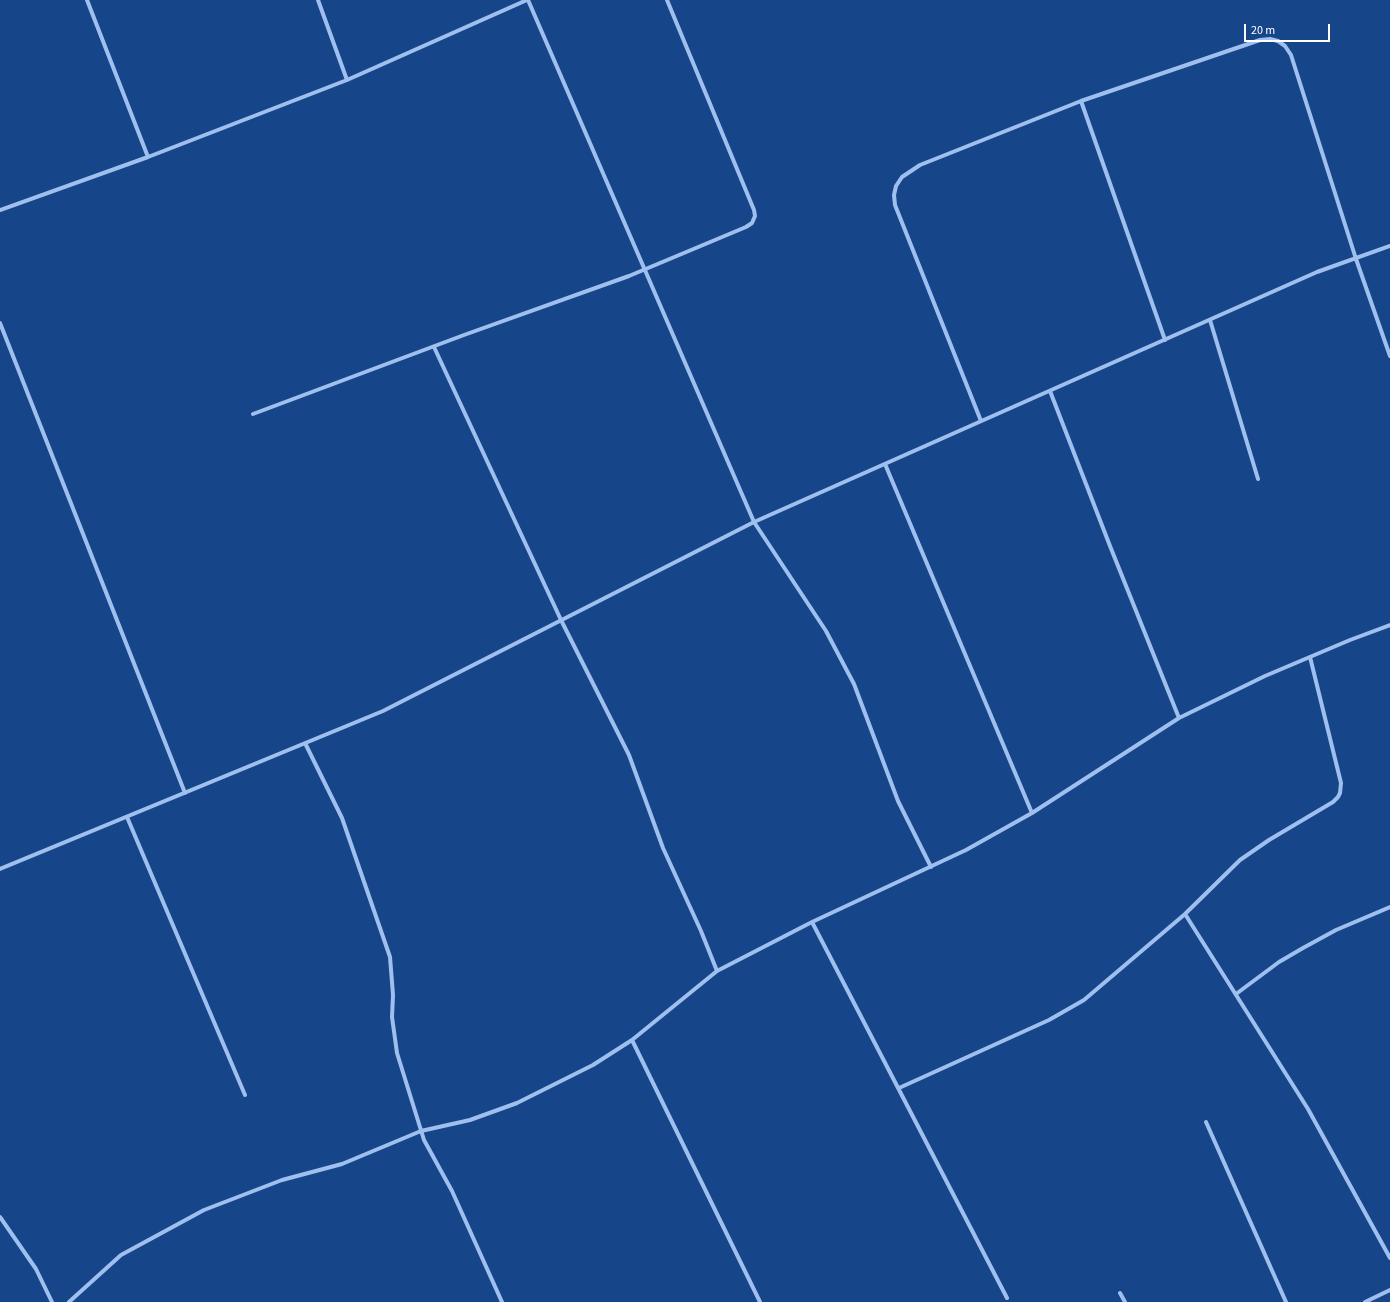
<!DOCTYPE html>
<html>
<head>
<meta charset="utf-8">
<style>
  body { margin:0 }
  #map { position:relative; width:1390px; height:1302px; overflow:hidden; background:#16458a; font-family:"Source Sans 3",sans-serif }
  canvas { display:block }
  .scale { position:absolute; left:1244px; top:24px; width:86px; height:18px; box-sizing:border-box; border:2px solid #fff; border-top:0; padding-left:5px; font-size:12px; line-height:14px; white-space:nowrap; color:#fff; -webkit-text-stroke:3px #16458a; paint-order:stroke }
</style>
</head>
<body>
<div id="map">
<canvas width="1390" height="1302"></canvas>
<div class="scale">20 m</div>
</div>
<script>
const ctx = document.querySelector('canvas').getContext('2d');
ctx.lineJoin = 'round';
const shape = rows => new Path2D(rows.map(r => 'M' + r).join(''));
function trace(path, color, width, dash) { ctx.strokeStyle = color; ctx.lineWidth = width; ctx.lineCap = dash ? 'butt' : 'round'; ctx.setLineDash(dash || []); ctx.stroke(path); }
trace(shape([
  [318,0,347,80],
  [528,0,754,522,826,631,854,684,898,801,931,867],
  [1081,101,1165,340],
  [148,157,347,80,527,0],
  [0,210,148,157,87,0],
  [1210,320,1258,479],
  [0,323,185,793],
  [434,347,561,620,629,755,663,848,701,931,717,971],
  [1050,391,1110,546,1179,718],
  [253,414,464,335,629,276,746,227,752,223,755,216,754,210,667,0],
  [981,421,895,205,894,195,896,186,902,177,920,165,1081,101,1260,40,1270,39,1278,41,1285,46,1291,55,1356,259,1390,356],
  [885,464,1032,813],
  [305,743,342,818,390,957,393,995,392,1017,397,1053,424,1140,452,1191,502,1302],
  [127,817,245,1095],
  [0,869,383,711,754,522,1317,272,1390,246],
  [1185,914,1308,1109,1390,1258],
  [812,922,1007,1298],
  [1236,994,1279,962,1303,948,1336,930,1390,907],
  [632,1040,760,1302],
  [899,1088,1049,1020,1084,1000,1185,914,1240,860,1269,840,1333,802,1338,797,1340,793,1341,783,1310,657],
  [1206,1122,1286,1302],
  [0,1217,36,1269,52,1302],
  [1120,1293,1125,1302],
  [69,1302,121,1255,204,1210,282,1180,342,1164,421,1131,470,1120,517,1103,593,1065,632,1040,717,971,812,922,966,850,1032,813,1179,718,1265,676,1350,640,1390,625],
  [1365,1302,1390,1290]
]), '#9fc0ef', 4);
</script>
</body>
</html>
